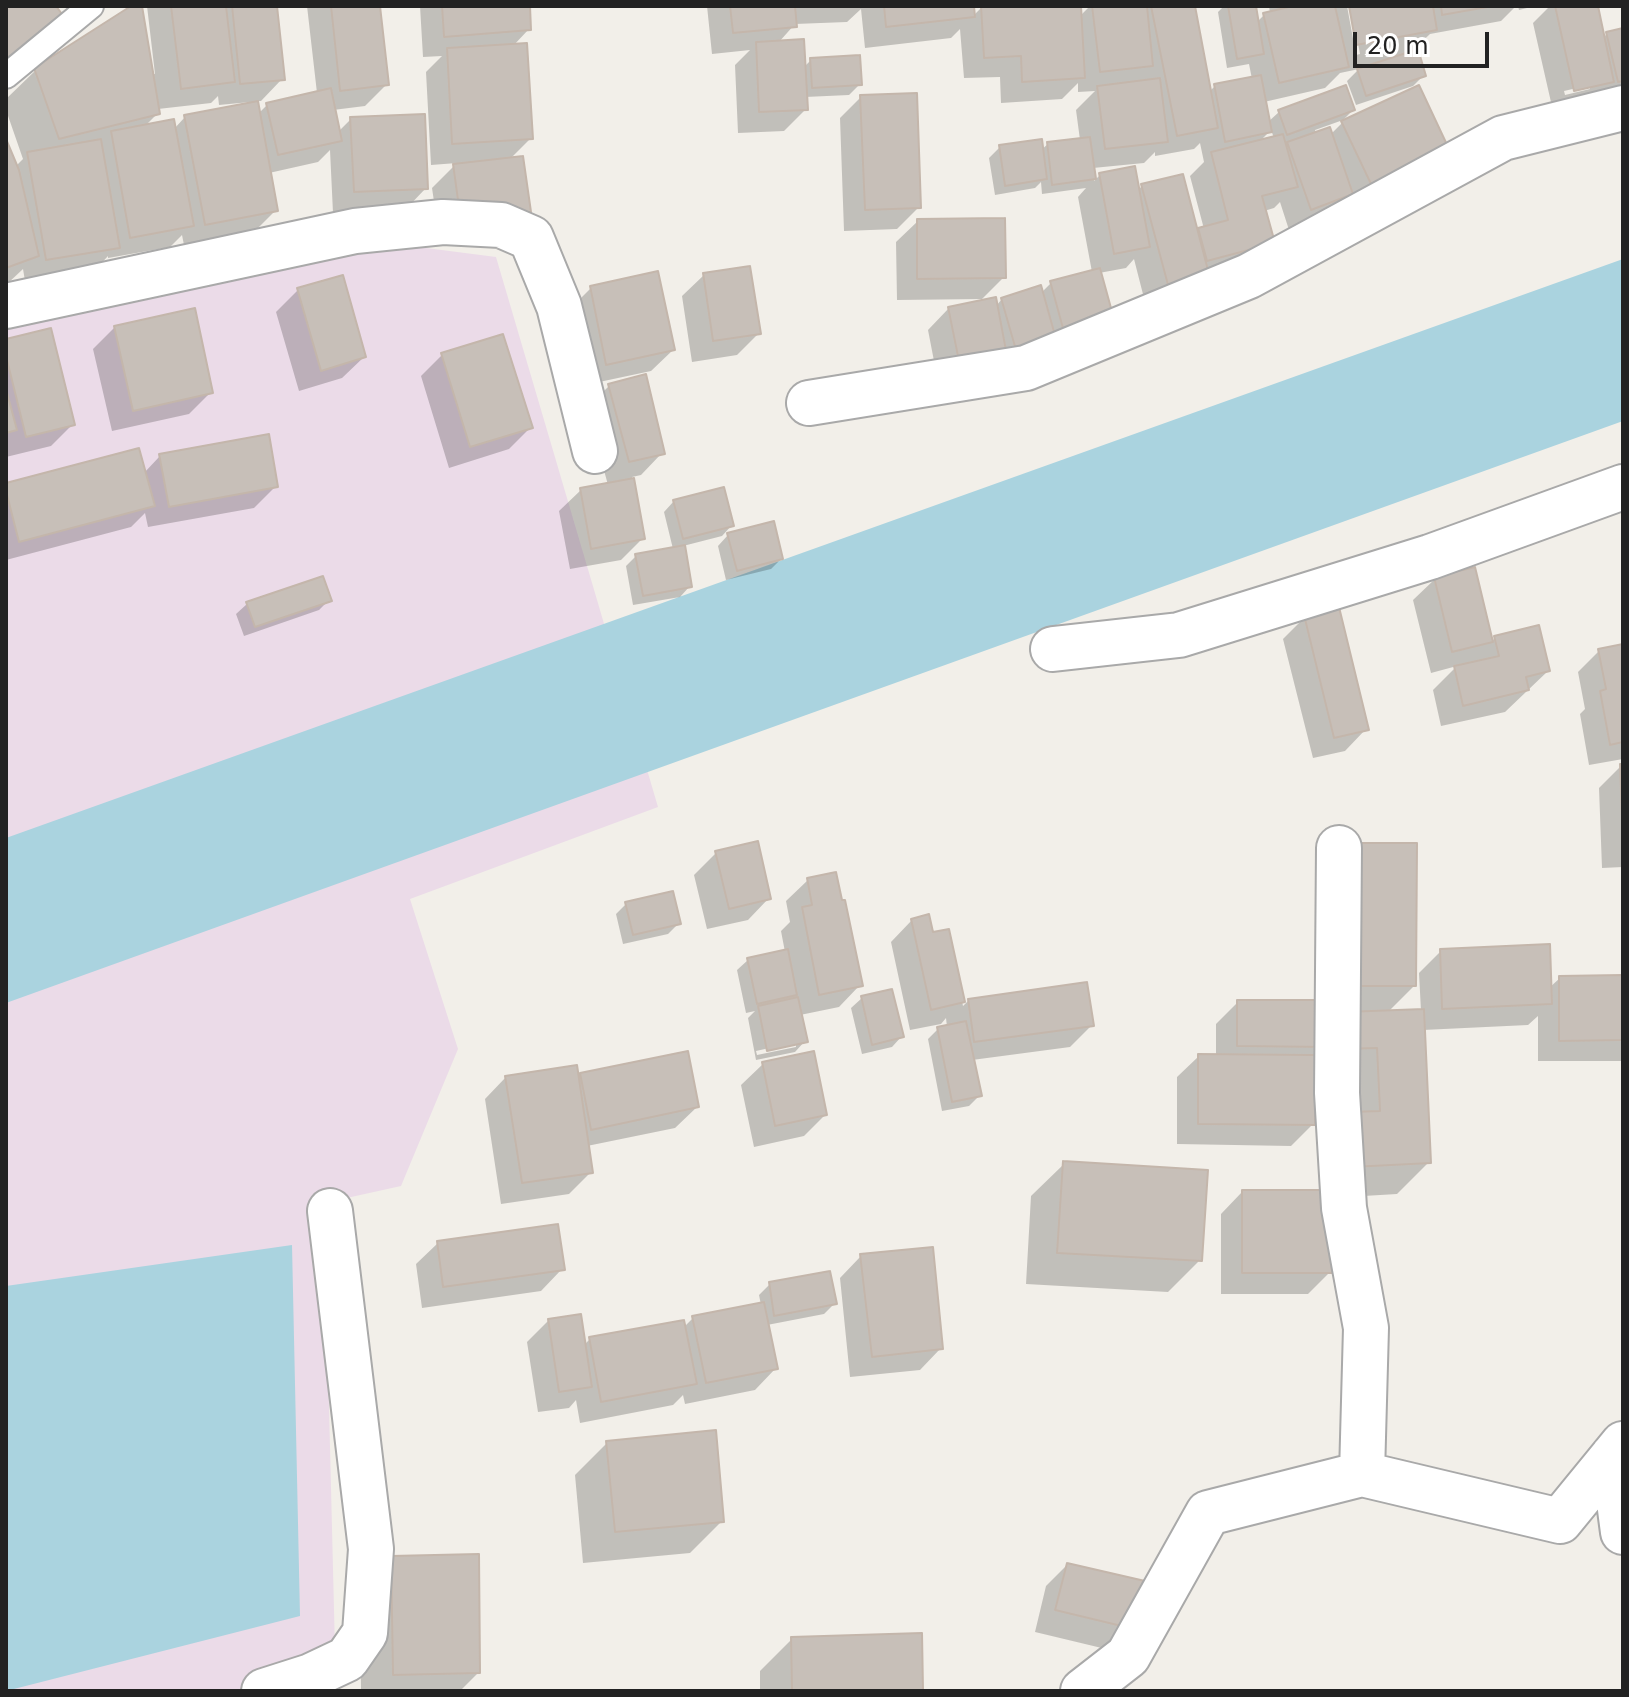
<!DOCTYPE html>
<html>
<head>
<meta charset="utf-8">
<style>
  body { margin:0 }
  #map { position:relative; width:1629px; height:1697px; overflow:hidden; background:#f2efe9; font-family:"DejaVu Sans",sans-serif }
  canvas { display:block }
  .frame { position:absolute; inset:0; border:8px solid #222; pointer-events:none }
  .scale { position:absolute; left:1353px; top:32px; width:136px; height:36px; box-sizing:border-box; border:4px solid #222; border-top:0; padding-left:10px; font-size:24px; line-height:28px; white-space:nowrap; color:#222; -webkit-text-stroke:6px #fff; paint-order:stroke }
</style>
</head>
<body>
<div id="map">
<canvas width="1629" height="1697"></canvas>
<div class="frame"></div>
<div class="scale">20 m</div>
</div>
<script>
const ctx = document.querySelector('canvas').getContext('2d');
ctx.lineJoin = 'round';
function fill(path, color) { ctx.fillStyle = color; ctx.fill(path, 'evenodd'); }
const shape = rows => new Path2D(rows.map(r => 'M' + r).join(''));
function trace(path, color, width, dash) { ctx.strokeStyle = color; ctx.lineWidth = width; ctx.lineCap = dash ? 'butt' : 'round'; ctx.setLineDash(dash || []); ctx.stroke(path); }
fill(shape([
  [333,236,496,257,658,807,410,899,458,1049,401,1186,324,1203,336,1691,6,1691,6,316]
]), '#ebdbe8');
fill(shape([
  [1623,259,1623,421,6,1003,6,838],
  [292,1245,300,1616,6,1691,6,1286]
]), '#aad3df');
fill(shape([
  [135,6,140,6,152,74,155,74,147,6,275,6,282,79,261,101,256,101,258,114,267,105,317,93,307,6,378,6,387,84,365,106,333,110,338,132,351,119,426,188,405,210,333,213,330,150,318,162,269,173,276,210,254,232,184,245,182,235,170,247,108,258,108,256,96,269,25,281,23,269,6,285,6,144,15,167,23,159,6,110,6,99,36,70],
  [218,96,219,105,250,102,250,105,185,117,174,129,144,127,158,113,158,109,211,103],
  [420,6,528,6,529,29,513,46,531,138,510,159,529,212,507,233,440,242,432,188,457,163,431,165,426,72,442,56,423,57],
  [707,6,972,6,973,16,982,7,1007,6,1079,6,1080,16,1090,6,1192,6,1209,92,1215,86,1252,79,1249,64,1227,68,1218,12,1224,6,1254,6,1257,22,1264,15,1270,13,1269,6,1347,6,1356,55,1360,54,1351,6,1516,6,1501,21,1430,34,1410,53,1424,75,1413,86,1356,105,1347,81,1359,69,1340,73,1325,88,1264,102,1268,122,1279,112,1353,110,1343,120,1315,130,1316,134,1330,135,1342,123,1447,148,1289,230,1280,202,1274,208,1264,211,1272,243,1146,306,1134,259,1126,268,1099,273,1111,319,940,392,928,330,949,308,996,306,1002,299,1041,293,1051,283,1092,272,1078,197,1086,188,1042,194,1041,182,1035,188,995,195,989,158,1000,147,1041,150,1048,144,1080,140,1076,110,1095,91,1078,92,1078,83,1062,99,1001,103,1000,77,964,78,960,29,951,38,865,48,861,9,847,22,795,24,779,42,804,67,811,60,860,84,849,95,805,97,806,109,784,131,738,133,735,65,750,50,712,54],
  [1271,130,1274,138,1259,142],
  [1200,143,1204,162,1190,176,1204,229,1196,231,1142,186,1137,191,1100,175,1094,181,1093,168,1144,163,1155,152,1155,156,1194,149],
  [1518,6,1535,6,1519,10],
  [1550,6,1596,6,1603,38,1607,34,1623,30,1623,96,1553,111,1533,23],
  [1590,85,1590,89,1565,95,1564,91],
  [861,97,919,207,897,229,844,231,840,118],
  [918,221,1004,277,982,299,897,300,896,242],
  [704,275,758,334,737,355,692,362,682,296],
  [591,288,673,350,651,371,585,385,569,310],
  [298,290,364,357,342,378,299,391,276,312],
  [115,327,211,392,189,414,112,431,93,349],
  [6,341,72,425,51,446,6,457],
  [442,355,531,427,509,449,449,468,421,376],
  [609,386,662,453,641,475,632,477,643,538,621,560,570,569,559,511,581,490,608,485,587,408],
  [160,456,276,486,254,508,148,527,145,513,131,527,6,560,6,485,144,473],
  [674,501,732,525,722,536,683,546,690,586,680,597,633,605,626,566,636,556,673,549,664,512],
  [728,535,781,559,771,569,726,580,718,546],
  [1435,579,1491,642,1495,638,1548,671,1505,712,1441,726,1433,690,1457,666,1431,673,1413,600],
  [329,600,319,610,244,636,236,614,247,604],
  [1305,617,1366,729,1345,751,1313,758,1283,639],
  [1623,646,1623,759,1589,765,1580,714,1585,709,1578,672,1599,651],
  [1621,766,1623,766,1623,867,1602,868,1599,788],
  [1348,845,1414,986,1388,1012,1421,1011,1419,973,1441,951,1549,988,1560,978,1623,977,1623,1061,1538,1061,1538,1016,1528,1025,1423,1030,1429,1162,1397,1194,1330,1198,1330,1272,1308,1294,1221,1294,1221,1214,1242,1192,1321,1192,1318,1146,1347,1117,1346,1079,1313,1080,1313,1124,1291,1146,1177,1144,1177,1077,1199,1056,1216,1056,1216,1024,1238,1002,1315,1002,1316,877],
  [716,853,769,898,748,920,707,929,694,875],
  [808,880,860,985,839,1007,800,1015,805,1041,795,1052,756,1060,748,1018,755,1011,746,1013,737,970,748,960,785,952,781,931,790,922,786,901],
  [796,1042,796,1047,757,1055,756,1051],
  [626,904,679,923,668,934,623,944,616,914],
  [912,920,932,935,948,931,963,1006,968,1001,1092,1025,1070,1047,972,1060,980,1095,969,1106,942,1111,928,1039,938,1029,947,1027,946,1018,941,1024,910,1030,891,942],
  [862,998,902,1036,892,1047,862,1054,851,1008],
  [763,1064,825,1115,804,1136,754,1147,741,1085],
  [581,1075,697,1107,675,1128,587,1146,591,1172,569,1194,501,1204,485,1099,506,1077,577,1079],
  [1064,1164,1200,1260,1168,1292,1026,1284,1031,1196],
  [438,1243,562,1269,541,1291,422,1308,416,1264],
  [861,1256,941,1348,920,1370,850,1377,840,1278],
  [770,1284,835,1303,824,1314,767,1325,776,1368,755,1390,685,1404,683,1395,673,1405,580,1423,576,1400,569,1408,538,1412,527,1342,549,1320,584,1345,590,1339,683,1328,693,1318,761,1305,759,1295],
  [607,1443,722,1521,690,1553,583,1563,575,1475],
  [392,1558,478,1673,460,1691,361,1691,360,1590],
  [1067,1565,1142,1583,1110,1650,1035,1632,1046,1586],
  [792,1639,921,1691,760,1691,760,1671]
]), '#0003');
const building = shape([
  [6,6,56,6,65,18,6,63,6,6],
  [131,6,142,6,160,114,59,139,34,68,131,6],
  [171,6,226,6,235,82,181,89,171,6],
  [232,6,277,6,285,80,240,84,232,6],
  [331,6,380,6,389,85,340,91,331,6],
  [442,6,530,6,531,30,444,37,442,6],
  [730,6,795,6,797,27,733,33,730,6],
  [884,6,974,6,975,17,886,27,884,6],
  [981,6,1081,6,1085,78,1022,82,1021,56,984,58,981,6],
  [1092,6,1147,6,1153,66,1100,72,1092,6],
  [1151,6,1195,6,1218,128,1177,136,1151,6],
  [1228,6,1256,6,1264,54,1237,59,1228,6],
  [1293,6,1335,6,1349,67,1279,83,1263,13,1293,6],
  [1349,6,1433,6,1437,30,1356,45,1349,6],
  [1441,6,1493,6,1442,15,1441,6],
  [1555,6,1598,6,1614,82,1574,91,1555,6],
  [1623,28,1623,81,1618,82,1606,32,1623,28],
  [804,39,808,110,759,112,756,42,804,39],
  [527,43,533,139,452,144,447,48,527,43],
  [1418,49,1426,76,1366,96,1357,69,1418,49],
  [860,55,862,85,812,88,810,58,860,55],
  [1261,75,1272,132,1225,142,1214,84,1261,75],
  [1160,78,1168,142,1105,149,1097,86,1160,78],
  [1346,85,1355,110,1287,135,1278,110,1346,85],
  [1419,85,1449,149,1371,184,1341,121,1419,85],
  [331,88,342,141,278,155,266,103,331,88],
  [917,93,921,208,865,210,860,95,917,93],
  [258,101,278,211,205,225,184,115,258,101],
  [425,114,428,189,354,192,350,117,425,114],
  [174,119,194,226,130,238,111,131,174,119],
  [1330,127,1353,194,1311,210,1287,142,1330,127],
  [1283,134,1298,187,1262,196,1275,243,1207,261,1198,228,1228,220,1211,152,1283,134],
  [1090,137,1096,179,1052,185,1047,142,1090,137],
  [6,139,19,170,39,256,6,268,6,139],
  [101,139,120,248,46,260,27,152,101,139],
  [1042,139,1047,179,1005,186,999,145,1042,139],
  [523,156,531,212,461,222,453,164,523,156],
  [1135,166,1150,247,1114,254,1099,173,1135,166],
  [1183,174,1209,274,1168,285,1141,184,1183,174],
  [1005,218,1006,278,917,279,917,219,1005,218],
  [750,266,761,334,713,341,703,273,750,266],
  [1100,268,1114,319,1064,332,1050,281,1100,268],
  [658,271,675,350,606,365,590,286,658,271],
  [343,275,366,357,321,371,297,288,343,275],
  [1041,285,1058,346,1018,357,1001,298,1041,285],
  [996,297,1008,361,961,371,948,307,996,297],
  [195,308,213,393,133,411,114,326,195,308],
  [51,328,75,425,26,437,6,356,6,339,51,328],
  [503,334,533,428,470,447,441,353,503,334],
  [646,374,665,454,629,462,608,384,646,374],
  [6,389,17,430,6,433,6,389],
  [269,434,278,487,169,507,159,454,269,434],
  [139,448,155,506,19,542,6,491,6,483,139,448],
  [634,478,645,539,591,549,580,488,634,478],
  [724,487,734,526,683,539,673,500,724,487],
  [774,521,783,559,737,571,727,533,774,521],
  [685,545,692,587,643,596,635,554,685,545],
  [1475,567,1493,642,1452,652,1434,577,1475,567],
  [323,576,332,601,255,627,246,602,323,576],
  [1339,607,1369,730,1334,738,1304,615,1339,607],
  [1539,625,1550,671,1526,677,1529,690,1463,706,1454,666,1499,656,1494,636,1539,625],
  [1623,644,1623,742,1610,745,1600,691,1606,689,1598,649,1623,644],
  [1620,764,1623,764,1623,847,1620,764],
  [758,841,771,899,729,909,715,851,758,841],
  [1347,843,1417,843,1416,986,1347,986,1347,843],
  [836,872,842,900,845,900,863,986,819,995,802,907,812,905,807,878,836,872],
  [673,891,681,924,633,935,625,902,673,891],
  [929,914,933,932,949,929,965,1002,931,1010,911,919,929,914],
  [1550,944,1552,1004,1442,1009,1440,949,1550,944],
  [788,949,797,995,757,1004,747,958,788,949],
  [1623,975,1623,1040,1559,1041,1559,976,1623,975],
  [1087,982,1094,1026,974,1042,968,999,1087,982],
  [892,989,904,1037,872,1045,861,996,892,989],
  [798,997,808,1042,767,1051,758,1006,798,997],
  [1237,1000,1325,1000,1325,1047,1237,1046,1237,1000],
  [1424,1009,1431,1163,1352,1167,1349,1112,1380,1111,1377,1048,1345,1049,1344,1012,1424,1009],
  [966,1021,982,1096,952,1102,937,1027,966,1021],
  [688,1051,699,1107,591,1130,580,1073,688,1051],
  [814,1051,827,1115,775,1126,762,1062,814,1051],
  [1198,1054,1315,1055,1315,1125,1198,1124,1198,1054],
  [577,1065,593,1173,522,1183,505,1076,577,1065],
  [1063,1161,1208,1170,1202,1261,1057,1253,1063,1161],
  [1242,1190,1331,1190,1332,1273,1242,1273,1242,1190],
  [558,1224,565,1270,443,1287,437,1241,558,1224],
  [933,1247,943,1349,872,1357,860,1254,933,1247],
  [830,1271,837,1304,774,1316,769,1282,830,1271],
  [764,1302,778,1369,706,1383,692,1316,764,1302],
  [581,1314,592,1387,559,1392,548,1319,581,1314],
  [684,1320,697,1384,601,1402,589,1337,684,1320],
  [716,1430,724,1522,615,1532,606,1441,716,1430],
  [479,1554,480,1673,393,1675,391,1556,479,1554],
  [1067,1563,1145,1581,1134,1629,1055,1610,1067,1563],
  [922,1633,923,1691,792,1691,791,1637,922,1633]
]);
fill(building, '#c7bfb8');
trace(building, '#c4b6ab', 2);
const service = shape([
  [6,76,91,6]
]);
const minor = shape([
  [6,306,355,231,443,222,501,225,531,238,559,306,595,451],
  [809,403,1026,368,1249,276,1503,138,1623,108],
  [1053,649,1179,635,1430,557,1623,487],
  [1339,848,1337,1093,1344,1208,1366,1328,1362,1474],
  [1613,1456,1623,1532],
  [264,1691,311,1676,347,1659,365,1633,371,1549,330,1211],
  [1083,1691,1128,1656,1208,1513,1362,1474,1560,1521,1623,1444]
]);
trace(service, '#a9a9a9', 28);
trace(minor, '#a9a9a9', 48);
trace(service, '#fff', 24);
trace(minor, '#fff', 44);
</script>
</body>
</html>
